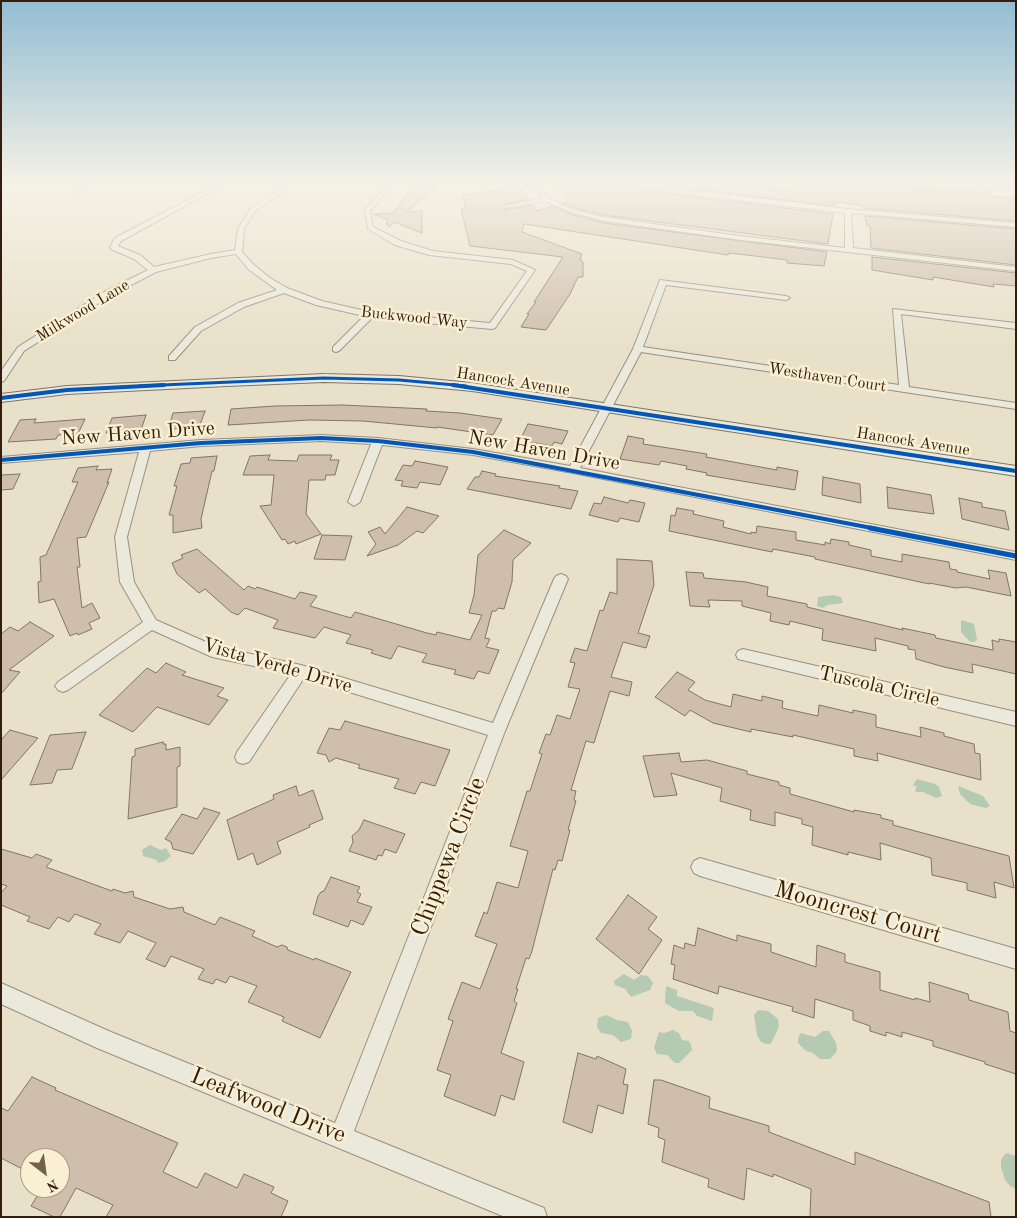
<!DOCTYPE html>
<html>
<head>
<meta charset="utf-8">
<style>
  body { margin:0 }
  #map { position:relative; width:1017px; height:1218px; overflow:hidden; background:#e8e0c8; font-family:"Old Standard TT",serif }
  canvas { display:block }
  .frame { position:absolute; inset:0; border:2px solid #341d0c; pointer-events:none }
  .north { position:absolute; left:20px; top:1148px; width:50px; height:50px; box-sizing:border-box; background:#f9efd2; border:1px solid #aa9b83; border-radius:50%; rotate:150deg; font-size:14px; font-weight:700; line-height:20px; text-align:center; color:#341d0c }
  .north::after { content:''; display:block; margin:auto; width:18px; height:22px; background:#73614e; clip-path:polygon(50% 0,100% 100%,50% 72%,0 100%) }
</style>
</head>
<body>
<div id="map">
<canvas width="1017" height="1218"></canvas>
<div class="frame"></div>
<div class="north">N</div>
</div>
<script>
const ctx = document.querySelector('canvas').getContext('2d');
ctx.lineJoin = 'round';
function fill(path, color) { ctx.fillStyle = color; ctx.fill(path, 'evenodd'); }
const shape = rows => new Path2D(rows.map(r => 'M' + r).join(''));
function trace(path, color, width, dash) { ctx.strokeStyle = color; ctx.lineWidth = width; ctx.lineCap = dash ? 'butt' : 'round'; ctx.setLineDash(dash || []); ctx.stroke(path); }
function drawText(font, color, halo, rows, align = 'center') {
  ctx.font = font + ' "Old Standard TT",serif'; ctx.lineWidth = 5; ctx.setLineDash([]); ctx.textBaseline = 'middle'; ctx.strokeStyle = halo; ctx.fillStyle = color; for (const [text, x, y, turn = 0] of rows) {
    ctx.save(); ctx.translate(x, y); ctx.rotate((+turn || 0) * Math.PI / 180); ctx.textAlign = isNaN(turn) ? turn : align; if (halo) ctx.strokeText(text, 0, 0); ctx.fillText(text, 0, 0); ctx.restore();
  }
}
fill(shape([
  [833,595,841,597,843,603,827,605,823,608,817,606,818,597],
  [962,620,974,624,977,640,974,642,970,642,961,632,961,621],
  [917,779,935,784,939,787,942,796,936,798,923,792,916,792,915,790,917,787,913,785],
  [958,786,983,796,990,806,986,808,970,804,960,794],
  [150,845,161,850,166,848,171,856,165,861,158,863,157,860,143,856,142,850],
  [624,974,634,980,641,975,648,976,653,983,650,990,631,997,625,989,615,985,614,981],
  [666,986,677,990,677,996,714,1008,712,1021,697,1016,693,1011,679,1011,665,1003],
  [758,1010,768,1011,778,1019,779,1026,773,1040,770,1044,766,1044,761,1042,757,1035,754,1015],
  [606,1015,617,1020,628,1022,632,1031,631,1039,621,1042,613,1035,601,1033,597,1027,598,1018],
  [673,1030,679,1033,682,1040,689,1041,691,1045,692,1050,679,1063,675,1063,667,1055,657,1054,654,1048,659,1032,664,1033],
  [823,1031,829,1031,836,1043,837,1051,830,1059,820,1059,813,1053,806,1051,798,1043,798,1038,801,1033,815,1037],
  [1006,1153,1016,1156,1016,1189,1010,1186,1005,1180,1001,1167,1001,1160]
]), '#b4cab3');
const building = shape([
  [420,183,442,183,406,212,422,211,422,233,394,222,389,227,386,224,388,220,373,214,393,213,407,194,420,183],
  [499,183,518,183,529,199,505,204,503,208,505,210,533,205,537,211,552,206,570,214,604,223,827,252,824,266,787,263,787,260,755,256,729,253,728,255,524,224,522,232,582,254,580,260,583,262,583,277,578,277,570,294,546,330,521,327,529,314,527,314,536,302,534,302,563,257,470,246,461,209,465,209,463,195,498,190,502,188,499,183],
  [552,183,576,183,581,187,608,183,630,183,643,191,833,214,828,244,604,215,575,208,563,203,569,201,552,183],
  [645,183,734,183,793,190,795,183,848,183,989,193,990,196,1016,198,1016,221,863,208,863,206,835,202,835,206,645,183],
  [865,216,1016,229,1016,265,871,248,870,226,867,226,865,216],
  [872,257,1016,273,1016,286,993,284,994,287,933,277,933,280,872,270,872,257],
  [342,405,427,409,426,411,460,413,502,419,493,435,437,427,437,428,363,421,309,420,228,425,231,409,275,406,342,405],
  [205,411,200,425,168,430,173,413,205,411],
  [146,415,141,430,106,433,112,418,146,415],
  [36,419,34,423,85,419,78,434,58,435,56,439,8,442,20,420,36,419],
  [528,424,546,427,568,431,562,444,554,442,552,446,520,440,528,424],
  [628,436,644,439,643,444,707,454,706,457,777,470,777,467,798,471,795,490,706,475,707,473,686,469,687,466,661,461,659,465,620,459,628,436],
  [270,455,268,460,297,461,299,455,332,455,330,460,339,460,335,475,326,475,325,480,309,480,306,514,321,534,296,544,295,541,288,544,285,539,282,540,260,506,271,505,274,475,243,475,250,456,270,455],
  [217,456,214,471,212,471,201,519,202,528,173,533,173,515,169,515,177,486,174,486,181,464,190,463,191,458,217,456],
  [415,461,448,467,440,485,420,482,417,488,401,486,403,481,395,480,403,465,412,466,415,461],
  [98,466,96,470,112,469,107,483,109,482,86,537,77,538,80,567,77,567,82,608,92,603,100,618,89,623,92,629,78,635,77,633,70,636,54,599,39,603,38,582,41,581,40,557,46,555,78,482,72,482,78,468,98,466],
  [482,471,496,474,495,476,560,486,559,488,578,491,571,509,467,489,475,477,479,477,482,471],
  [20,474,13,489,1,490,1,475,20,474],
  [823,477,860,484,861,503,822,495,823,477],
  [887,487,931,495,934,514,888,508,887,487],
  [604,497,628,503,630,500,645,503,639,522,620,518,618,522,589,515,594,503,601,504,604,497],
  [959,498,982,503,982,507,1005,511,1009,530,962,519,959,498],
  [407,507,439,516,423,533,417,531,398,545,367,556,376,544,368,532,380,527,385,534,407,507],
  [677,508,694,511,693,514,724,521,723,527,751,534,751,532,756,533,757,526,796,532,796,540,825,545,825,542,830,544,831,539,849,542,849,545,871,550,871,556,902,562,902,554,949,562,950,569,957,570,957,572,990,579,988,570,1006,573,1011,596,966,587,956,588,929,583,929,584,815,559,815,557,773,549,772,552,669,531,671,515,675,516,677,508],
  [504,530,531,543,513,560,512,582,504,609,498,608,496,611,492,611,485,638,490,639,486,647,499,650,489,674,478,671,474,679,454,674,456,670,422,662,427,654,398,646,391,659,371,653,373,650,346,643,351,635,324,627,315,638,273,628,278,620,245,608,238,615,231,612,205,589,199,593,177,574,172,563,183,558,181,555,197,549,244,590,248,586,255,589,257,587,295,599,300,592,317,596,310,606,351,618,355,612,427,633,436,635,437,632,470,640,482,615,469,613,474,595,478,555,504,530],
  [322,535,352,536,345,560,314,559,322,535],
  [617,559,652,561,654,585,638,633,650,636,646,648,623,642,611,677,632,682,629,696,610,691,594,743,586,741,571,790,576,791,574,800,576,801,568,830,570,830,562,861,558,860,555,870,553,869,532,951,529,959,526,958,516,989,518,989,514,1001,517,1003,501,1053,524,1062,514,1100,501,1095,495,1116,444,1096,451,1075,437,1070,453,1021,448,1019,462,982,480,989,485,976,497,944,475,936,484,912,487,914,497,882,518,888,528,851,510,846,527,791,530,791,542,754,539,753,546,734,550,735,557,715,570,719,580,689,568,687,575,663,570,662,575,648,587,651,600,610,603,611,610,592,617,594,617,559],
  [686,572,703,573,704,578,746,582,768,587,767,596,807,604,807,607,903,630,902,628,935,635,936,638,993,650,992,640,999,642,999,639,1016,642,1016,674,972,664,973,673,944,667,916,659,915,650,908,649,908,646,875,638,876,651,822,640,823,629,790,621,789,625,770,621,771,613,742,606,742,601,708,600,710,607,690,606,686,572],
  [30,622,54,636,9,670,20,672,1,694,1,634,10,627,18,631,30,622],
  [166,663,186,672,182,675,224,688,217,696,228,700,209,725,157,707,133,732,99,715,147,668,156,673,166,663],
  [677,672,695,682,688,690,705,700,731,707,733,694,762,701,762,696,783,701,782,708,818,716,819,705,853,713,853,710,876,715,876,727,921,737,920,727,944,733,944,736,974,744,975,753,980,754,981,780,877,753,878,761,854,756,854,749,793,735,793,737,751,729,751,732,713,723,690,710,685,716,655,697,677,672],
  [345,721,450,750,435,786,421,782,415,794,394,788,399,779,358,768,360,765,336,758,329,762,326,755,317,753,329,728,340,730,345,721],
  [10,730,38,738,1,780,1,740,10,730],
  [86,732,72,769,57,770,52,783,30,785,50,735,86,732],
  [163,742,163,744,166,744,166,750,180,747,180,766,177,767,177,807,128,819,132,757,135,756,135,749,163,742],
  [679,753,681,762,707,760,747,771,747,774,779,782,779,785,790,788,790,794,854,812,854,810,881,815,881,818,893,821,893,825,1009,856,1014,888,994,882,996,898,967,890,967,883,932,875,931,858,880,843,881,860,848,852,848,855,812,845,813,827,802,824,802,819,775,812,775,826,750,820,751,810,720,801,722,788,671,773,677,795,654,797,643,756,679,753],
  [296,786,299,796,313,790,323,819,309,825,310,827,277,842,281,853,257,865,253,853,238,860,227,820,274,799,273,795,296,786],
  [204,808,220,813,193,854,173,849,171,842,165,839,182,814,197,819,204,808],
  [364,820,405,834,396,853,385,849,382,856,378,855,376,860,349,851,353,842,352,836,359,830,364,820],
  [1,849,32,858,36,854,52,860,46,867,112,891,113,889,125,893,133,891,134,897,170,909,183,907,184,912,215,925,220,917,255,931,252,936,277,947,282,945,287,947,288,950,314,960,315,958,351,972,320,1038,282,1021,284,1017,248,1002,257,986,230,976,226,983,216,979,213,984,198,979,204,969,171,956,165,967,146,959,156,943,128,931,120,943,94,934,101,924,75,914,69,922,58,917,49,929,27,921,30,917,1,905,1,893,7,886,1,884,1,849],
  [331,877,360,887,357,892,361,894,357,902,372,907,363,925,351,920,348,927,313,914,318,896,321,892,324,891,331,877],
  [628,895,657,917,648,929,662,940,639,974,596,939,628,895],
  [698,928,737,941,737,935,771,944,771,952,816,967,817,945,845,954,845,962,880,972,880,990,915,1000,915,998,930,1002,929,982,968,994,969,1000,1008,1012,1010,1031,1016,1033,1016,1074,985,1064,985,1062,933,1046,933,1041,902,1032,902,1037,886,1032,886,1036,870,1031,870,1026,853,1020,853,1011,815,999,814,1018,792,1011,793,1007,719,986,718,994,673,979,675,965,671,964,674,945,684,949,685,943,695,946,698,928],
  [578,1053,596,1059,597,1056,626,1069,623,1084,628,1085,623,1114,598,1105,592,1133,563,1122,578,1053],
  [32,1077,56,1088,55,1090,178,1143,163,1172,197,1188,205,1173,237,1188,244,1174,274,1187,271,1193,288,1201,281,1217,106,1217,113,1205,76,1188,60,1217,54,1217,31,1206,42,1188,60,1188,60,1158,30,1158,30,1173,1,1158,1,1108,8,1111,32,1077],
  [654,1080,661,1080,710,1097,709,1108,769,1126,769,1132,855,1165,855,1152,989,1202,991,1217,810,1217,811,1189,773,1174,773,1177,747,1168,744,1200,708,1187,709,1179,662,1162,665,1140,658,1137,659,1128,648,1124,654,1080]
]);
fill(building, '#cfbeab');
trace(building, '#7e7668', 1);
const street = shape([
  [88,183,95,183,80,193,76,193,76,191,88,183],
  [220,183,227,183,121,241,118,246,140,255,154,267,211,254,235,250,238,229,250,209,289,183,296,183,255,211,244,229,242,252,254,265,270,278,287,288,322,301,370,312,490,323,527,271,511,264,429,255,395,245,368,229,365,210,378,195,393,183,400,183,382,197,370,211,373,227,401,241,433,251,513,260,535,270,495,328,492,329,372,318,339,351,336,352,333,351,333,347,364,316,316,305,284,293,244,307,201,331,175,360,169,360,169,356,195,327,238,303,277,290,248,269,236,254,211,258,156,272,110,296,24,351,4,381,1,382,1,371,18,347,104,292,148,270,134,259,111,249,110,247,115,238,220,183],
  [531,183,537,183,548,198,574,210,604,217,740,236,845,248,845,213,643,189,632,183,848,209,1016,223,1016,227,851,213,853,248,1016,267,1016,271,740,240,604,221,570,212,545,201,505,208,505,206,542,198,531,183],
  [909,183,992,187,1005,186,1003,183,1009,183,1013,188,992,191,912,185,909,183],
  [660,280,786,296,790,298,786,300,666,285,643,347,899,385,893,309,1016,323,1016,329,901,314,909,387,1016,403,1016,409,641,352,580,468,1016,552,1016,560,573,473,473,455,382,445,360,502,354,506,348,502,371,444,321,441,201,446,150,451,127,537,134,582,156,620,215,646,301,665,493,723,554,579,556,576,561,574,566,576,568,579,505,731,354,1131,544,1208,547,1217,505,1217,97,1048,1,1004,1,983,111,1032,335,1123,488,735,304,678,249,762,243,764,237,762,235,757,237,752,291,674,212,657,152,630,68,690,63,692,58,690,55,686,58,682,143,622,120,582,115,537,139,452,1,463,1,457,201,440,321,435,378,438,473,449,570,466,633,349,660,280],
  [743,649,1016,712,1016,726,738,659,736,655,738,651,743,649],
  [700,858,1016,949,1016,969,700,876,694,873,691,867,694,861,700,858]
]);
const secondary = shape([
  [324,374,399,376,472,383,1016,466,1016,476,472,391,399,384,324,382,227,386,67,394,1,402,1,394,67,386,324,374]
]);
trace(street, '#989080', 2);
trace(secondary, '#7e7668', 2);
fill(street, '#ebe8dc');
fill(secondary, '#ebe8dc');
trace(shape([
  [139,386,324,378,399,380,466,386]
]), '#0057b8', 3);
trace(shape([
  [453,385,1016,471],
  [1,398,67,390,164,385],
  [1,460,201,443,321,438,378,441,473,452,877,529]
]), '#0057b8', 4);
trace(shape([
  [870,528,1016,556]
]), '#0057b8', 5);
const sky = ctx.createLinearGradient(0, 0, 0, 353);
sky.addColorStop(0, '#93bdd3');
sky.addColorStop(0.52, '#f5f1e6');
sky.addColorStop(1, '#f5f1e600');
ctx.fillStyle = sky;
ctx.fillRect(0, 0, 1017, 353);
drawText('16px', '#341d0c', '#f9efd2', [
  ["Milkwood Lane",83,311,-31],
  ["Buckwood Way",414,318,6],
  ["Westhaven Court",827,378,9],
  ["Hancock Avenue",513,382,9],
  ["Hancock Avenue",913,442,9]
]);
drawText('20px', '#341d0c', '#f9efd2', [
  ["New Haven Drive",138,434,-4],
  ["New Haven Drive",544,451,10],
  ["Vista Verde Drive",277,666,16],
  ["Tuscola Circle",879,687,13]
]);
drawText('24px', '#341d0c', '#f9efd2', [
  ["Chippewa Circle",449,857,-69],
  ["Mooncrest Court",858,913,16],
  ["Leafwood Drive",268,1106,22]
]);
</script>
</body>
</html>
